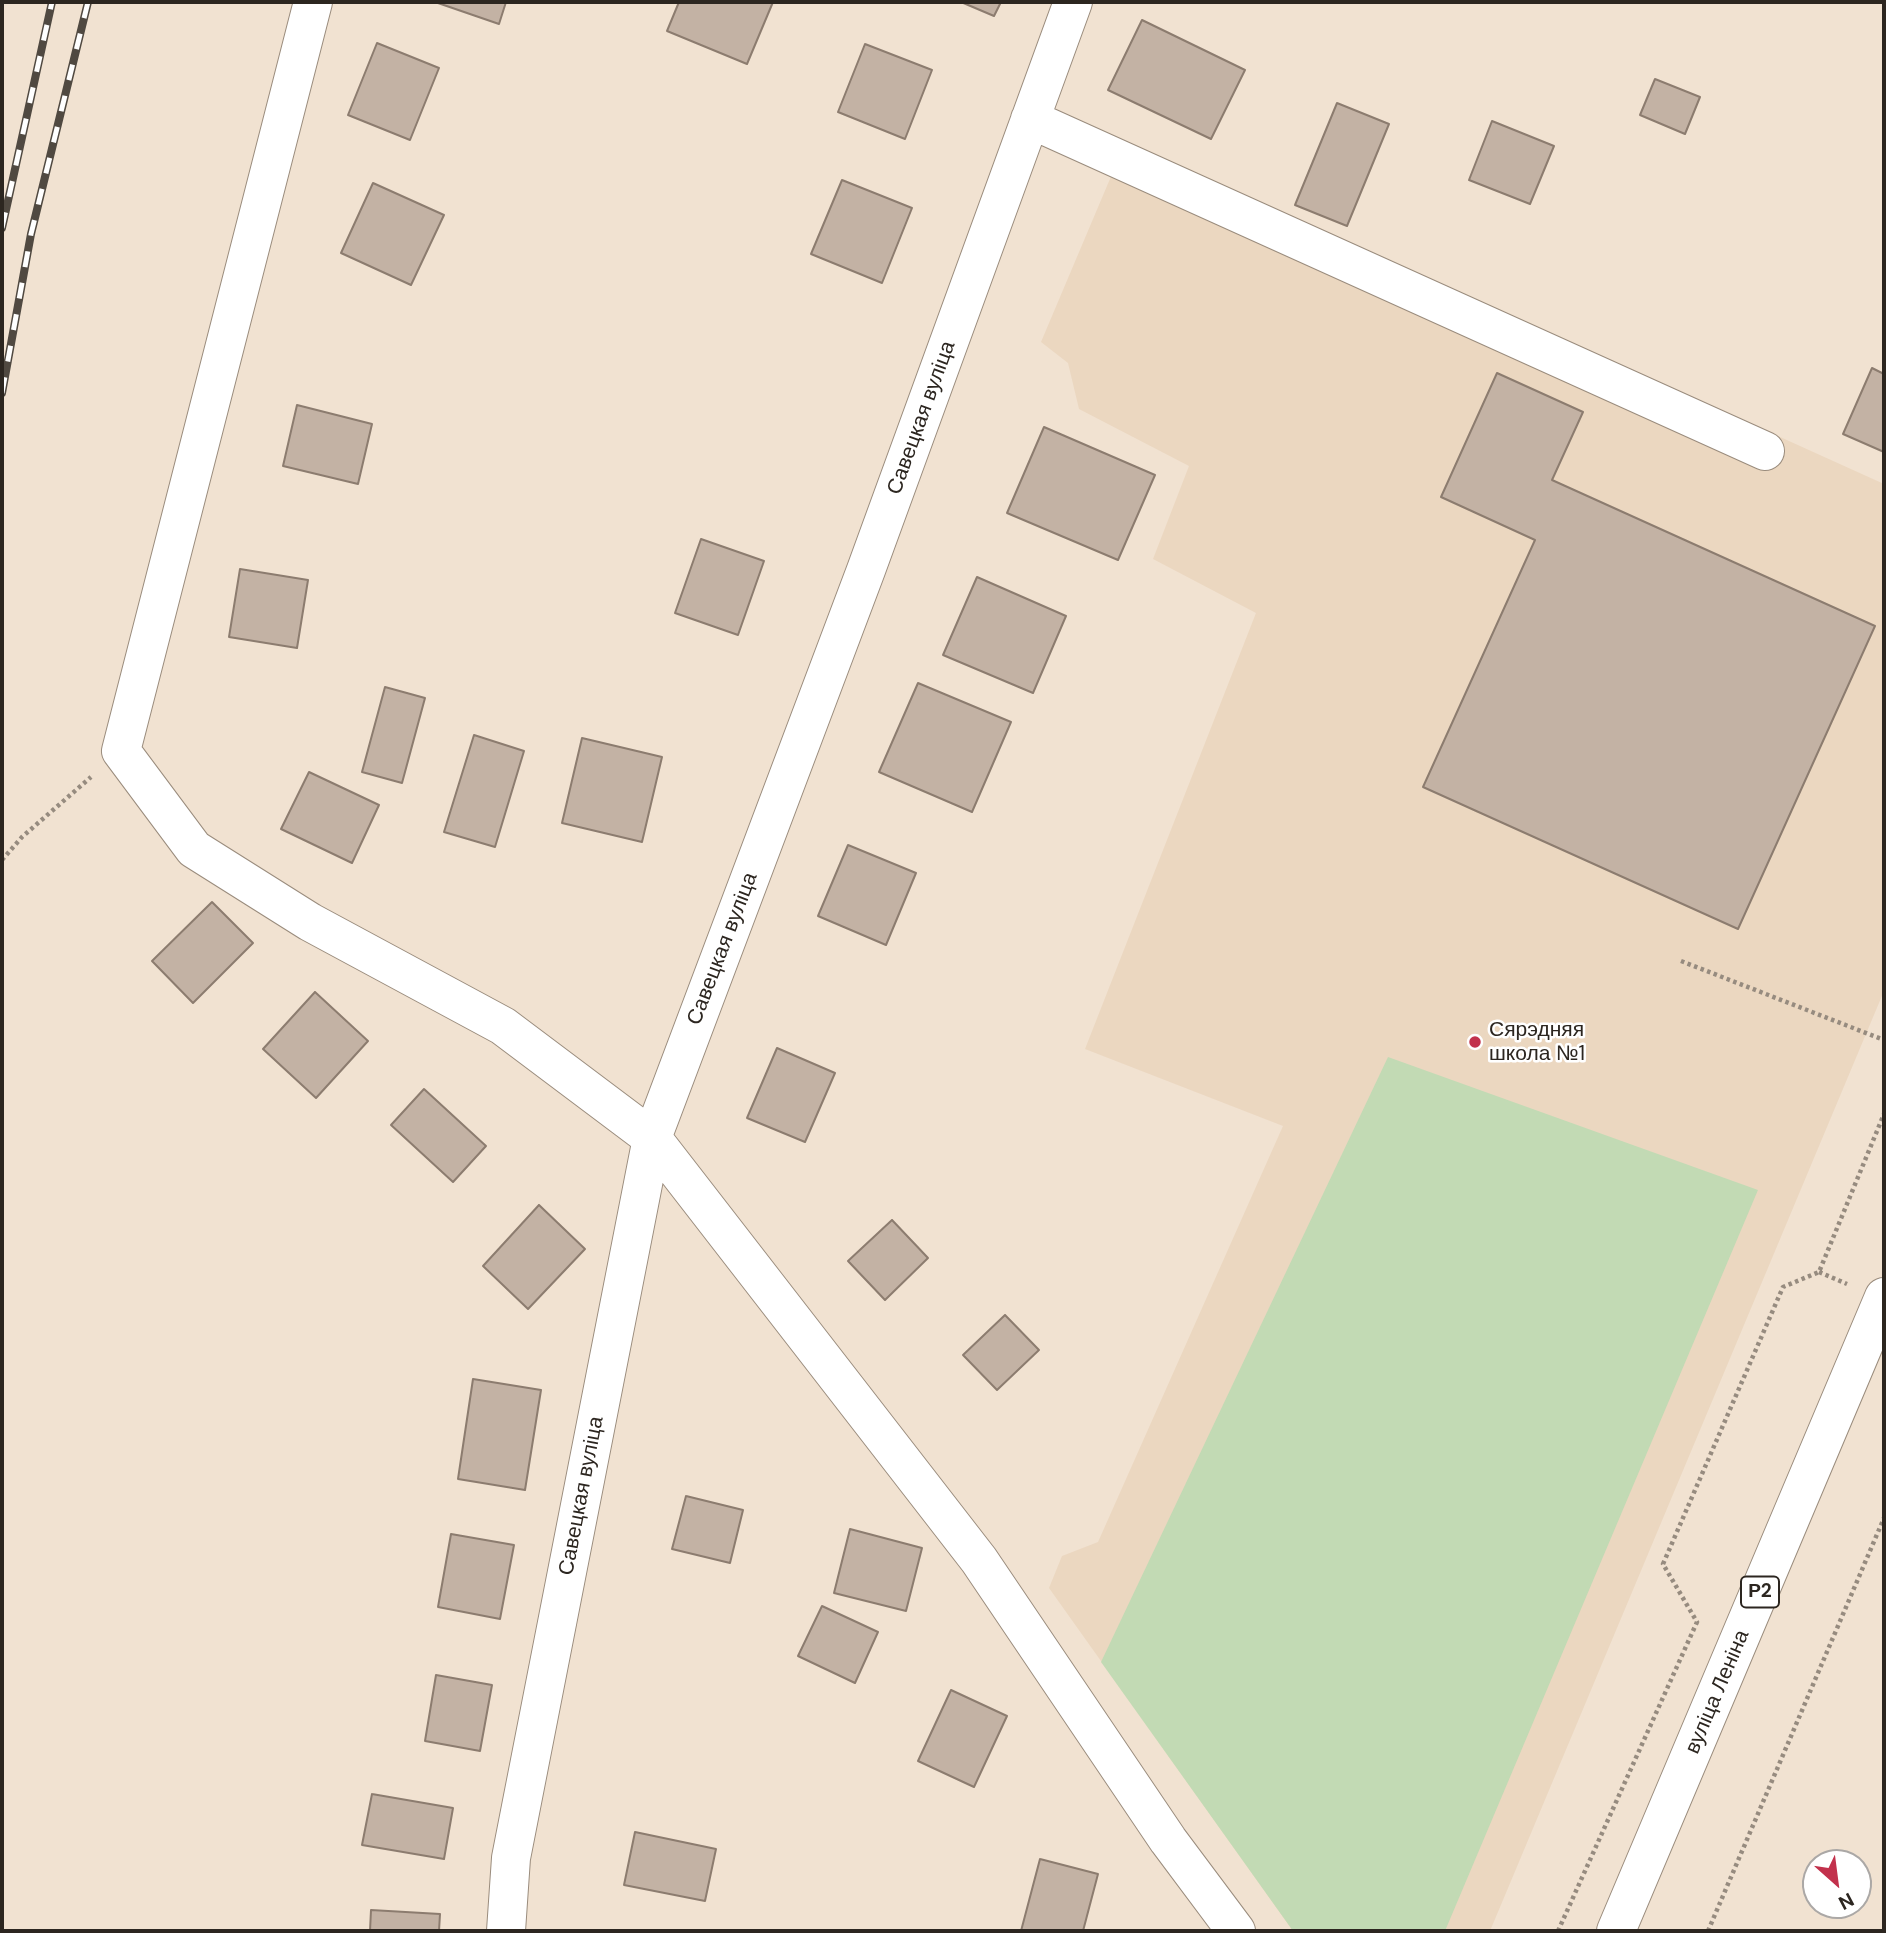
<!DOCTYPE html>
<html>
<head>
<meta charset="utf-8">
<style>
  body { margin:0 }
  #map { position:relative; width:1886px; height:1933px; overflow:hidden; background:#f1e2d1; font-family:"DM Sans",sans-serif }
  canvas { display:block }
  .frame { position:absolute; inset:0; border:4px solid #2c2620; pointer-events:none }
  .north { position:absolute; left:1802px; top:1849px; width:70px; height:70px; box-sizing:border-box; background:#fff; border:2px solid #aba8a6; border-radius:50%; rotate:152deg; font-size:19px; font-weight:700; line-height:28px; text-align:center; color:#2c2620 }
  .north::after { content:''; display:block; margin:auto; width:24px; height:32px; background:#c2314c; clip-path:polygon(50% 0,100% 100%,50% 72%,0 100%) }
</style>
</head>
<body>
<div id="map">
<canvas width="1886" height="1933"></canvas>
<div class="frame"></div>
<div class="north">N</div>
</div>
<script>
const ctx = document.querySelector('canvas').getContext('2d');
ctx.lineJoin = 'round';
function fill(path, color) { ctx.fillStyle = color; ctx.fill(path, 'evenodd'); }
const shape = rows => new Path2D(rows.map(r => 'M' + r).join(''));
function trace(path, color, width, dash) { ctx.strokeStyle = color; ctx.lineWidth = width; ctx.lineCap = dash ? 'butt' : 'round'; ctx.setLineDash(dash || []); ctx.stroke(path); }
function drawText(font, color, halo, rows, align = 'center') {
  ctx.font = font + ' "DM Sans",sans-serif'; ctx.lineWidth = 5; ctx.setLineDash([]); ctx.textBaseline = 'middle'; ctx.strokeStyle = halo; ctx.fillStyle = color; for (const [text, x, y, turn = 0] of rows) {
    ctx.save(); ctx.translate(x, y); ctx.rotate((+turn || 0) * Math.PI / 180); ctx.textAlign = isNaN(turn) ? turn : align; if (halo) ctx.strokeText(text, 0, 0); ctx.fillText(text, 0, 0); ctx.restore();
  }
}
fill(shape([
  [1126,141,1884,484,1884,991,1490,1931,1293,1931,1049,1588,1062,1556,1098,1542,1283,1126,1085,1049,1256,613,1153,559,1189,466,1079,409,1068,363,1041,342]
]), '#ebd7c0');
fill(shape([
  [1388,1057,1758,1190,1445,1931,1293,1931,1101,1662]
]), '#c2dab4');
const building = shape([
  [435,2,506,2,499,24,435,2],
  [679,2,773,2,747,64,667,31,679,2],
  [961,2,1001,2,994,16,961,2],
  [1142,20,1245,70,1211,139,1108,90,1142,20],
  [377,43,439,68,410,140,348,115,377,43],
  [865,44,932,70,905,139,838,112,865,44],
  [1655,79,1700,97,1685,134,1640,115,1655,79],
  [1337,103,1389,124,1347,226,1295,205,1337,103],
  [1492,121,1554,146,1530,204,1469,180,1492,121],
  [842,180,912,208,882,283,811,254,842,180],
  [373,183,444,215,411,285,341,253,373,183],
  [1872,368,1884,374,1884,452,1843,434,1872,368],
  [1497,373,1583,412,1552,480,1875,626,1738,929,1423,787,1535,540,1441,497,1497,373],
  [297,405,372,424,358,484,283,466,297,405],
  [1044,427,1155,475,1118,560,1007,513,1044,427],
  [701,539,764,561,738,635,675,613,701,539],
  [240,569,308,580,297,648,229,637,240,569],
  [977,577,1066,616,1033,693,943,655,977,577],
  [918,683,1011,722,972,812,879,772,918,683],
  [385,687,425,698,402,783,362,772,385,687],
  [474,735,524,751,495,847,444,832,474,735],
  [582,738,662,757,642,842,562,823,582,738],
  [309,772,379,805,352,863,281,829,309,772],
  [848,845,916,873,886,945,818,916,848,845],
  [212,902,253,943,193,1003,152,961,212,902],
  [315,992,368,1041,316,1098,263,1049,315,992],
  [777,1048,835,1073,805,1142,747,1118,777,1048],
  [424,1089,486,1146,453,1182,391,1125,424,1089],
  [539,1205,585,1249,528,1309,483,1266,539,1205],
  [892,1220,928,1258,885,1300,848,1261,892,1220],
  [1005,1315,1039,1350,997,1390,963,1355,1005,1315],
  [473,1379,541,1390,525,1490,458,1479,473,1379],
  [686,1496,743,1510,730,1563,672,1549,686,1496],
  [850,1529,922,1548,906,1611,834,1593,850,1529],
  [451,1534,514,1545,500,1619,438,1607,451,1534],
  [822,1606,878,1632,855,1683,798,1656,822,1606],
  [436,1675,492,1685,480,1751,425,1741,436,1675],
  [951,1690,1007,1716,974,1787,918,1761,951,1690],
  [372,1794,453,1808,444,1859,362,1845,372,1794],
  [635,1832,716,1849,705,1901,624,1885,635,1832],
  [1040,1859,1098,1874,1083,1931,1021,1931,1040,1859],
  [371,1910,440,1914,439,1931,370,1931,371,1910]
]);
fill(building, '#c3b2a4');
trace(building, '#8c7c6f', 2);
const minor = shape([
  [313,2,121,751,194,849,310,922,503,1026,652,1138,979,1560,1168,1840,1236,1931],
  [1030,119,1765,451],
  [506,1931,511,1858,652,1138,866,570,1073,2]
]);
const major = shape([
  [1616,1931,1884,1297]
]);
trace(minor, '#9a8c7d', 40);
trace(major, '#9a8c7d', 40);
trace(shape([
  [2,860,22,837,91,777],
  [1681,961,1884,1040],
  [1819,1272,1847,1284],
  [1558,1931,1697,1622,1663,1564,1783,1287,1819,1272,1884,1114],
  [1708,1931,1884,1518]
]), '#968b7f', 4.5, [3.5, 3.5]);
trace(minor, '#fff', 38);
trace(major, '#fff', 38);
const rail = shape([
  [2,228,52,2],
  [2,393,31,234,88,2]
]);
trace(rail, '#504941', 8);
trace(rail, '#fff', 5, [16]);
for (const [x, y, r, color] of [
  [1475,1042,7,"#c2314c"]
]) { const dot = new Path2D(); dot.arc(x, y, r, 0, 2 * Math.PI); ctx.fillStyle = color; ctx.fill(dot); trace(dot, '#fff', 2.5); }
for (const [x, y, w] of [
  [1760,1592,38]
]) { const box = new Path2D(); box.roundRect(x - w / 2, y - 15.5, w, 31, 5); ctx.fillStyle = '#fff'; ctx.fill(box); trace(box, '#2c2620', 2); }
drawText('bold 19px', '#2c2620', null, [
  ["Р2",1760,1592]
]);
drawText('21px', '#2c2620', '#fff', [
  ["Савецкая вуліца",922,418,-70],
  ["Савецкая вуліца",723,949,-69],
  ["Савецкая вуліца",582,1496,-79],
  ["вуліца Леніна",1718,1692,-67]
]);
drawText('21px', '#2c2620', '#fff', [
  ["Сярэдняя",1489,1030],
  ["школа №1",1489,1054]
], 'left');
</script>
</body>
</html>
